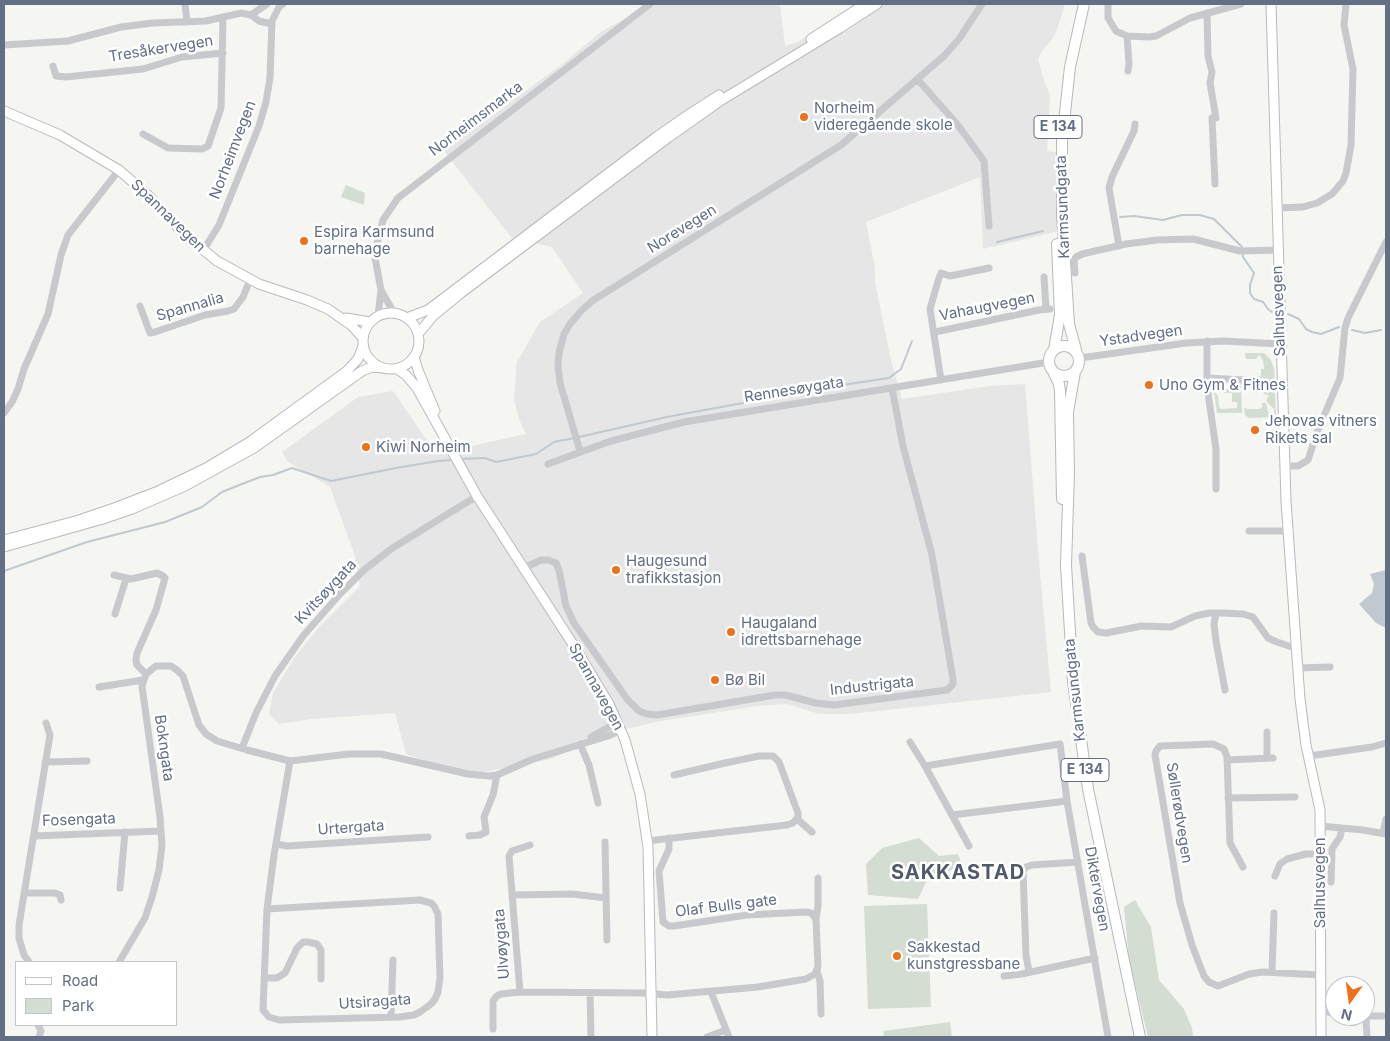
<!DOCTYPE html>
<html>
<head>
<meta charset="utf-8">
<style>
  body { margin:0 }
  #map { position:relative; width:1390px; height:1041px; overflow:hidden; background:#f5f6f1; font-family:Inter,sans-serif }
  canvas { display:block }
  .frame { position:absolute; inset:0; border:5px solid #626f85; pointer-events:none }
  .legend { position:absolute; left:15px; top:961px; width:162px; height:65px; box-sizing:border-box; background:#fff; border:1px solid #c0c5ce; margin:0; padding:6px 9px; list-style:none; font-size:15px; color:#626f85 }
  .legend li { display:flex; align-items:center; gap:10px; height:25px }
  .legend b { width:25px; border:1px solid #c0c5ce }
  .north { position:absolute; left:1325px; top:976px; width:50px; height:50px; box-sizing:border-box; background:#fff; border:1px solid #c0c5ce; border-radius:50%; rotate:194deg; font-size:14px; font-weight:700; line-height:20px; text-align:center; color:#626f85 }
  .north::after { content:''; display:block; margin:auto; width:18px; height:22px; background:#ef7218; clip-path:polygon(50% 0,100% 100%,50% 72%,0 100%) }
</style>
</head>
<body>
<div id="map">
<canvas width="1390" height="1041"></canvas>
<div class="frame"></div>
<ul class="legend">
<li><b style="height:6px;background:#fff"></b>Road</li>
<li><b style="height:14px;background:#d4ddd2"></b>Park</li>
</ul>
<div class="north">N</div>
</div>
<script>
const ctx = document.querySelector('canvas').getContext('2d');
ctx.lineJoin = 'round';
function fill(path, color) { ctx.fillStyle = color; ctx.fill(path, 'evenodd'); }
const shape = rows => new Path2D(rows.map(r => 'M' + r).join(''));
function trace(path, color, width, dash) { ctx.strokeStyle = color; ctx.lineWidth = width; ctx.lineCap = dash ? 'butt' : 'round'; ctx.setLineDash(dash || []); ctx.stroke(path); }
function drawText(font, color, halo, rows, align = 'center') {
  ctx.font = font + ' Inter,sans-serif'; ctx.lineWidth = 5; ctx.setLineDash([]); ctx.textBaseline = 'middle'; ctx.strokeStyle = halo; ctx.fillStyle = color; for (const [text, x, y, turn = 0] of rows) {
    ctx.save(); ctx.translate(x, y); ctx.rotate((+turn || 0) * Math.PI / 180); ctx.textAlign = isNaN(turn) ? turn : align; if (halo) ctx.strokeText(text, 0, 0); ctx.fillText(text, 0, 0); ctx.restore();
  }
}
fill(shape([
  [651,4,780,4,785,46,798,42,856,4,1065,4,1057,30,1051,41,1042,51,1038,59,1044,81,1050,95,1047,151,1062,153,1067,229,983,249,980,177,866,222,875,268,875,282,881,312,892,364,902,399,990,386,1025,384,1040,574,1051,692,850,714,819,714,788,704,757,706,655,722,622,730,550,759,529,764,482,772,467,771,426,761,406,754,395,713,312,719,279,724,269,714,273,693,294,658,319,627,360,586,354,553,330,487,288,462,282,452,358,397,393,391,436,454,526,434,519,419,514,400,517,362,540,322,583,293,552,247,512,238,444,151,561,65,601,32]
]), '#e5e6e5');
fill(shape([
  [346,185,365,193,364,205,341,197],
  [1245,353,1264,353,1271,360,1274,369,1276,417,1249,418,1245,415,1244,408,1247,409,1260,409,1262,407,1262,403,1266,403,1269,415,1273,415,1274,413,1274,409,1266,401,1269,395,1264,394,1262,390,1254,382,1248,381,1248,377,1261,376,1261,369,1264,369,1263,360,1259,355,1256,359,1246,359],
  [1211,382,1215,385,1215,392,1218,396,1219,407,1222,409,1237,408,1237,402,1232,402,1232,393,1223,393,1223,389,1231,389,1230,382,1241,383,1242,413,1217,413,1213,385,1211,385],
  [919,838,939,856,958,854,963,867,929,876,918,899,868,895,866,864,882,848],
  [1135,900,1151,927,1159,980,1184,1009,1192,1028,1193,1037,1148,1037,1129,960,1124,907],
  [927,904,931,1007,868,1009,864,906],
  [950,1022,952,1037,884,1037,883,1031]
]), '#d4ddd2');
fill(shape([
  [1386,570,1386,628,1376,623,1359,604,1372,593,1374,584,1370,574]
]), '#c0c9d0');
trace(shape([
  [1120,217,1134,216,1163,220,1182,215,1200,215,1214,219,1242,247,1243,257,1254,273,1250,285,1250,293,1254,299,1263,302,1268,309,1272,312],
  [997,242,1043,231],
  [1288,314,1299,319,1306,329,1312,332,1321,334,1339,327],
  [1352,330,1365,333,1381,330],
  [579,437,667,417,835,386,889,378,901,369,912,341],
  [460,459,485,458,496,462,536,454,554,442,574,438],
  [4,571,87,542,165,522,202,507,222,492,237,486,260,477,273,475,292,468,331,481,396,468,438,461,452,460]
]), '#c0c9d0', 2);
const major = shape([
  [1271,4,1286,501,1300,699,1306,745,1320,810,1321,1037],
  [811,39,865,4],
  [4,111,60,135,119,170,150,197,184,234,217,261,259,284,307,300,328,309,351,325,363,338],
  '363 341a28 28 0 1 1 56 0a28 28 0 1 1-56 0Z',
  [346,318,370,322],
  [407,318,428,310,655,138,688,115,719,95],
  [418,334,433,316,461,293,669,137,720,101,840,28,877,4],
  [414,357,418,370,435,411],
  [397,369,406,375,417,388,477,496,576,649,609,704,625,740,640,794,648,847,652,1037],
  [4,540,79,520,117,507,156,492,206,468,251,441,347,371,358,359,363,346],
  [4,547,103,519,132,509,185,486,254,448,362,371,372,367,383,368]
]);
const highway = shape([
  '1049 361a15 15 0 1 1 30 0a15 15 0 1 1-30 0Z',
  [1054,350,1060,315,1057,244],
  [1076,350,1069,324,1062,214,1062,140,1070,67,1084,4],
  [1053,371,1059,384,1060,391,1062,499],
  [1075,372,1068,412,1069,473,1066,565,1073,682,1088,789,1140,1037]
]);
trace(major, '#b7babf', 11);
trace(highway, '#b6b9bd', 12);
trace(shape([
  [185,4,187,22],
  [1108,4,1108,18,1116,31,1127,36,1149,37,1156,36,1190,18,1241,4],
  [1207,13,1208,56,1212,72,1210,83,1216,118,1212,118,1215,184],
  [251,15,267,4],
  [1127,36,1129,63,1128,71],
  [4,45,68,41,121,27,153,23,206,21,241,13,251,15,259,21,272,24],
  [53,66,56,76,66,77,143,69,182,57,223,53],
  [918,80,957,124,984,161,989,226],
  [143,134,168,148,202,149,208,146,221,108,223,18],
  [1277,208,1303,207,1317,203,1332,194,1343,181,1346,173,1351,145,1353,69,1344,25,1346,4],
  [1119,246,1109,188,1112,177,1134,131,1135,124],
  [203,251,219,225,259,126,266,102,270,78,272,21,279,7,283,4],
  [1075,273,1074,260,1076,257,1082,254,1126,244,1157,240,1193,239,1240,251,1278,250],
  [1044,277,1046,309],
  [140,306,150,333,155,332,205,315,228,311,234,309,243,297,250,280],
  [394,313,381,290,375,258,377,244,383,220,398,198,650,4],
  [378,316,381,290],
  [935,332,1039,310,1050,309],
  [1207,341,1207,386,1216,449,1216,489],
  [1080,358,1186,343,1223,341,1281,344],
  [1207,378,1245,380],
  [941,380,930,309,938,281,941,273,950,276,989,268],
  [4,413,12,402,18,389,24,369,48,314,61,255,68,235,119,170],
  [580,451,560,383,558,366,559,353,564,334,570,324,581,311,592,301,841,145,944,56,959,39,982,4],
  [548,464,611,441,684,422,1049,362],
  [1285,466,1298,466,1308,460,1317,432,1340,378,1345,328,1348,318,1386,242],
  [1249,531,1288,531],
  [1082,556,1091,623,1093,627,1098,632,1106,633,1142,626,1171,627,1195,616,1209,613,1223,613,1243,614,1253,617,1268,638,1277,642,1295,648],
  [524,568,541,560,548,560,556,563,559,570,566,606,574,623,627,699,639,711,647,714,657,715,775,695,785,695,816,703,834,705,947,690,953,684,953,679,932,555,903,446,892,388],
  [114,575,131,579,157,573,163,576,165,578,156,610,137,653,136,660,137,665,146,674],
  [1216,613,1214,624,1216,641,1225,690],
  [115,614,126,579],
  [1297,668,1330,667],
  [99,687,143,680],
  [591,737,618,722],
  [910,742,925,766,969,846],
  [580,744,589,765,598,803],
  [242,748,256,713,275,676,303,636,340,594,364,570,391,549,477,496],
  [1309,756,1372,747,1386,743],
  [1267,758,1267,732],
  [1227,760,1273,758],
  [45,762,87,761],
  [925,766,1060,744,1067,801,1108,1037],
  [1228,798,1295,797],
  [952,815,1067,801],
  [797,819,812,832],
  [1320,826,1363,830,1386,834],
  [1383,833,1386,819],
  [34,836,161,831],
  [469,836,480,835,486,832,484,817,493,795,497,775],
  [647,841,787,825,793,823,798,817,798,813,779,762,773,756,759,756,725,763,674,775],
  [605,842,607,940],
  [276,844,287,846,428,837],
  [1243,867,1230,843,1227,757,1224,749,1213,744,1160,746,1156,751,1155,755,1180,903,1192,945,1204,976,1209,982,1218,986,1249,974,1262,972,1321,975],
  [1275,876,1280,864,1287,859,1306,854,1320,854],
  [1331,882,1332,849,1340,837,1342,828],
  [120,888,125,832],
  [24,893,55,893,60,895,61,900],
  [513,895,572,894,606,898],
  [267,909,420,900,431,903,434,906,438,914,440,978,438,992,435,999,431,1004,420,1012,414,1015,399,1017,279,1020,269,1017,263,1010,267,909,274,855,290,761],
  [816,919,818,906,818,878],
  [29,962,24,955,19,938,19,925,50,735,46,723],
  [119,962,145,918,152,897,159,870,162,845,160,817,142,686,146,674,156,666,171,666,177,670,183,676,199,725,206,734,217,741,247,750,290,761,349,754,381,754,468,774,489,776,497,775,533,759,608,736,621,730],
  [817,971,820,981,821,1014],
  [1029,972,1026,955,1023,871,1026,867,1032,865,1078,862],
  [1272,972,1274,913],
  [1004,976,1022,974,1095,958],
  [264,978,277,978,285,973,297,948,303,942,308,942,317,944,321,950,321,979],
  [520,992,509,856,512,851,530,845],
  [711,992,729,1037],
  [590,993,591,1037],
  [1321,1011,1335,1013],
  [1365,1016,1383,1016],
  [1366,1016,1367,1037],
  [391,1017,393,960],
  [38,1025,41,1031,39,1037],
  [493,1029,493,1001,497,996,501,994,520,992,644,993,667,995,758,987,806,979,815,974,818,967,816,919,811,913,806,912,747,915,674,926,669,926,663,922,659,871,669,849,669,838],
  [707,1037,726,1030]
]), '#c7c9cd', 7);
trace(major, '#fff', 9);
trace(highway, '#fff', 10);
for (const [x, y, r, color] of [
  [804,117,5,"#ef7218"],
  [304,241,5,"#ef7218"],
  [1149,385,5,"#ef7218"],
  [1255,430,5,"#ef7218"],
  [366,447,5,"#ef7218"],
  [616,570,5,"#ef7218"],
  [731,632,5,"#ef7218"],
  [715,680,5,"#ef7218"],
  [897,956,5,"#ef7218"]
]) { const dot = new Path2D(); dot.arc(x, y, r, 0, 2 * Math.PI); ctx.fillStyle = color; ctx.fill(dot); trace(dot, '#fff', 2); }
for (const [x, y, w] of [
  [1058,127,48],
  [1085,770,48]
]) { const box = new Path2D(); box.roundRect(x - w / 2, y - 11.5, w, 23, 4); ctx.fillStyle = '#fff'; ctx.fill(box); trace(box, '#626f85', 1); }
drawText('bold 14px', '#626f85', null, [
  ["E 134",1058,127],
  ["E 134",1085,770]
]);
drawText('15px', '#626f85', '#fff', [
  ["Tresåkervegen",161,49,-9],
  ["Norheimsmarka",476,119,-37],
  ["Norheimvegen",233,150,-69],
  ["Karmsundgata",1063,207,-92],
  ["Spannavegen",168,216,44],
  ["Norevegen",682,229,-32],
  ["Spannalia",190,307,-16],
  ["Vahaugvegen",987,307,-11],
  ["Salhusvegen",1279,311,-92],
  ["Ystadvegen",1141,336,-8],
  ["Rennesøygata",794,390,-9],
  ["Kvitsøygata",326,592,-47],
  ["Industrigata",872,686,-6],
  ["Spannavegen",596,687,61],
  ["Karmsundgata",1075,690,-96],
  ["Bokngata",164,748,82],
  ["Søllerødvegen",1179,813,81],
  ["Fosengata",79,820,-2],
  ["Urtergata",351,828,-4],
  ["Salhusvegen",1320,883,-90],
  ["Diktervegen",1097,889,80],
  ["Olaf Bulls gate",726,906,-7],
  ["Ulvøygata",502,944,-94],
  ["Utsiragata",375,1002,-4]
]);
drawText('15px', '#626f85', '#fff', [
  ["Norheim",814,108],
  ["videregående skole",814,125],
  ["Espira Karmsund",314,232],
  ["barnehage",314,249],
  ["Uno Gym & Fitnes",1159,385],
  ["Jehovas vitners",1265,421],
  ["Rikets sal",1265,438],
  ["Kiwi Norheim",376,447],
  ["Haugesund",626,561],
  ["trafikkstasjon",626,578],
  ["Haugaland",741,623],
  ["idrettsbarnehage",741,640],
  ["Bø Bil",725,680],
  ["Sakkestad",907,947],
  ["kunstgressbane",907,964]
], 'left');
ctx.letterSpacing = '1px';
drawText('bold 20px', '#515a69', '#fff', [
  ["SAKKASTAD",958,873]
]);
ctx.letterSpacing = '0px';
</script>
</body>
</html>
